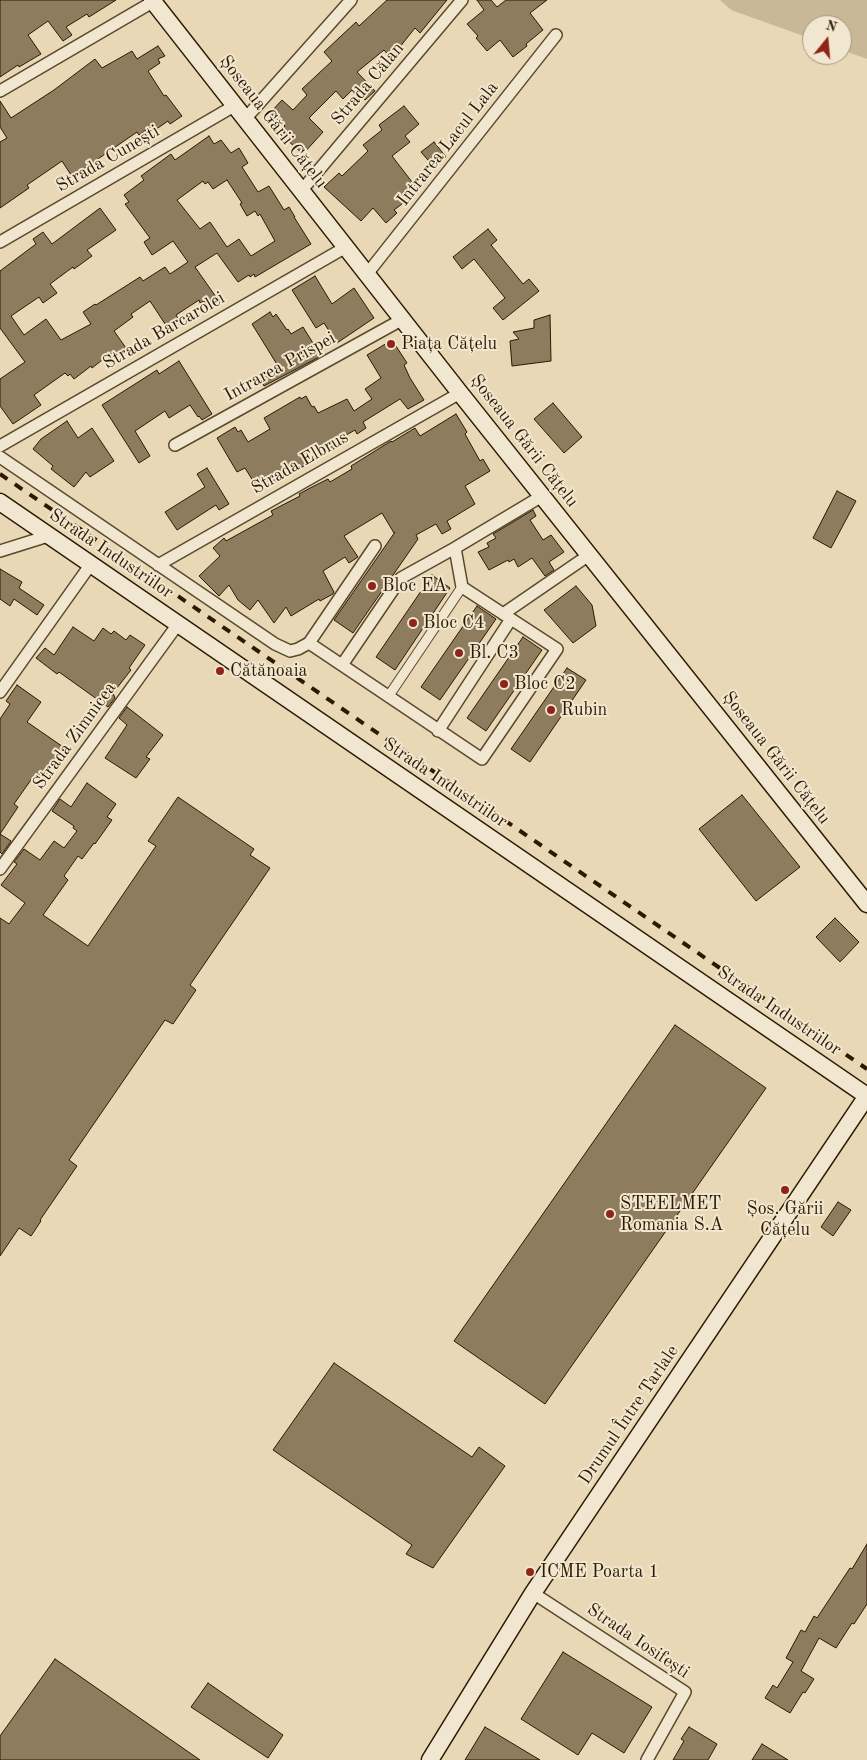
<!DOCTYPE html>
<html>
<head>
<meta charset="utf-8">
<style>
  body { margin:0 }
  #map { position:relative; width:867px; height:1760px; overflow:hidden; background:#e9d8b5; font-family:"Old Standard TT",serif }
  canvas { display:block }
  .north { position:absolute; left:802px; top:15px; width:50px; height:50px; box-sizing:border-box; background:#f1e6cf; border:1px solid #a2947c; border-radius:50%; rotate:17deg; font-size:14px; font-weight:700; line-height:20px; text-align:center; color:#2c1900 }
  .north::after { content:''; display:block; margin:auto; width:18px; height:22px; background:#8f2418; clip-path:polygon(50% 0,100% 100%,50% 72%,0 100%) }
</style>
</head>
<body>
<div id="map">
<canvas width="867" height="1760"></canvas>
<div class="north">N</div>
</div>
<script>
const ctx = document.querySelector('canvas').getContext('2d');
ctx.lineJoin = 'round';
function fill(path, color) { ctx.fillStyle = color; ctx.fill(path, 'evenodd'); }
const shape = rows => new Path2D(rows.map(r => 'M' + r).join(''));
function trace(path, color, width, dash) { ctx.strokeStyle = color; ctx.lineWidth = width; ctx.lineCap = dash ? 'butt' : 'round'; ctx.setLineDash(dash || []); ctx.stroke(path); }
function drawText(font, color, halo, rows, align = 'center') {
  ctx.font = font + ' "Old Standard TT",serif'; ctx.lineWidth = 4; ctx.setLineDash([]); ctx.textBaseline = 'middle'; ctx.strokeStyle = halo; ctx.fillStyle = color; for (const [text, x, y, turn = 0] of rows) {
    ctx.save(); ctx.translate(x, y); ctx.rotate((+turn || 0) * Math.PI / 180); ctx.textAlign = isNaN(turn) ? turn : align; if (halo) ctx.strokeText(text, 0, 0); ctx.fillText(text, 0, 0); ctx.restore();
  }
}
fill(shape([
  [720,0,867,0,867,59,842,50,842,25,812,25,812,39,731,10]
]), '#c9b896');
const building = shape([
  [0,0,116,0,89,17,87,14,66,27,72,35,63,41,48,21,28,35,41,54,19,67,18,65,0,77,0,0],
  [387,0,447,0,420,33,415,28,391,58,384,50,357,72,375,91,365,100,359,93,357,96,352,90,343,99,336,91,309,118,323,132,303,154,279,133,285,126,270,113,282,100,293,110,307,95,302,89,332,61,324,52,356,22,359,26,387,0],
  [477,0,491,0,497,7,506,0,547,0,530,13,543,30,526,44,527,46,513,57,500,40,487,51,476,38,478,36,467,24,484,10,477,0],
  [158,46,165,56,158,59,160,63,148,71,164,96,166,95,182,116,170,124,168,121,155,130,152,126,139,135,137,132,82,170,82,171,73,178,62,161,27,185,29,188,0,208,0,142,7,138,0,127,0,101,11,118,54,90,95,59,102,68,132,51,137,59,158,46],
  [404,106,419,124,405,136,410,142,392,156,419,191,394,210,397,213,386,223,373,208,361,221,324,187,339,173,342,176,368,151,363,145,382,130,379,125,404,106],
  [209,136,214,144,221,140,231,153,239,148,248,163,242,167,258,192,269,186,284,210,289,207,295,217,294,217,311,244,255,277,254,274,250,277,249,275,238,282,217,253,195,267,216,297,206,304,204,301,200,303,199,300,176,315,180,322,169,330,150,301,131,314,133,317,114,331,126,348,114,356,111,353,92,368,91,366,74,379,70,374,68,376,65,373,34,395,41,405,13,424,0,406,0,379,25,362,0,328,0,271,36,244,33,239,43,232,52,244,100,208,116,230,87,250,92,256,74,269,73,267,50,284,57,293,43,303,39,297,11,316,24,335,46,319,61,340,91,324,83,312,95,304,96,305,140,277,143,281,165,267,170,274,188,262,173,241,152,255,144,242,150,238,125,204,129,202,124,195,144,180,141,176,171,154,175,160,209,136],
  [227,180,242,203,240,204,247,216,255,211,258,216,260,214,275,241,251,256,239,239,227,247,210,222,200,229,177,200,203,181,205,184,208,182,213,189,227,180],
  [434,142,446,157,434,167,421,152,434,142],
  [488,229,497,240,491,245,523,284,529,279,539,291,503,320,493,308,505,298,474,259,462,269,453,257,488,229],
  [315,276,332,304,354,288,374,318,337,343,324,323,316,328,292,290,315,276],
  [270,312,273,317,276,314,287,330,288,329,291,334,303,327,321,356,264,386,259,377,278,366,252,324,270,312],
  [550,315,551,361,512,366,510,341,519,339,513,332,534,328,534,320,550,315],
  [392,340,407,363,404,365,410,378,424,400,408,409,400,399,363,422,366,428,357,434,355,430,334,442,337,447,262,490,258,482,255,484,245,468,237,472,217,438,235,427,238,432,241,430,248,442,270,429,264,418,300,397,301,399,306,396,312,407,314,406,318,413,347,399,354,411,372,399,365,389,381,378,367,355,392,340],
  [179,361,212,414,202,420,199,416,198,417,190,405,169,418,165,411,135,431,150,456,139,463,102,405,157,370,159,374,179,361],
  [553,403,582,437,564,453,534,419,553,403],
  [456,414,467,432,465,434,480,461,483,459,490,471,465,486,475,504,447,521,451,529,442,534,436,524,416,535,418,539,353,633,334,620,395,532,394,533,382,513,344,536,358,557,349,563,345,557,323,571,334,592,333,594,320,601,319,599,291,616,286,607,274,623,258,600,250,610,238,600,229,585,219,596,199,576,220,556,213,548,224,538,226,541,273,515,271,511,300,496,299,494,312,487,328,479,330,482,352,469,351,466,391,441,392,442,415,428,420,436,456,414],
  [67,421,78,438,92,428,114,461,90,477,86,472,74,487,51,469,53,466,33,449,41,439,67,421],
  [207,468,229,504,219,510,216,505,177,530,165,512,205,487,197,474,207,468],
  [837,491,856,501,831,548,813,538,837,491],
  [533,510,536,516,530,520,543,540,551,535,564,552,549,562,554,570,545,576,532,558,518,567,514,559,509,562,508,560,489,570,478,552,489,547,487,543,496,538,493,534,533,510],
  [0,569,22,582,19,588,44,605,37,615,14,599,10,606,0,599,0,569],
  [432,575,450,588,395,670,376,657,432,575],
  [576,586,592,605,596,626,573,643,544,610,576,586],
  [477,606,496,619,440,700,421,687,477,606],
  [73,627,94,641,103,628,111,634,114,631,126,640,130,635,145,645,129,668,131,670,113,693,115,698,108,707,59,672,57,674,36,658,45,648,54,655,73,627],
  [523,637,542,650,486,731,467,718,523,637],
  [567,668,586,680,530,762,511,749,567,668],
  [17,685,41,702,27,722,69,751,63,760,59,757,44,778,39,774,35,779,33,777,14,804,18,807,0,834,0,719,10,704,6,701,17,685],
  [127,707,163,735,146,757,150,759,136,778,105,758,127,725,119,718,127,707],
  [87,783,116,804,107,817,112,820,95,844,94,843,82,859,78,856,64,876,68,880,43,915,88,946,156,846,148,841,178,797,254,849,250,855,270,868,190,985,196,990,173,1024,165,1020,69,1160,77,1166,40,1220,41,1221,31,1236,19,1228,0,1256,0,918,9,924,25,903,1,885,17,864,14,862,24,849,40,860,54,841,64,848,77,831,73,828,74,826,52,811,60,799,71,807,87,783],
  [742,795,800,867,756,901,699,829,742,795],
  [0,834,11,841,2,854,0,852,0,834],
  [835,918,859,942,840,962,816,937,835,918],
  [675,1025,766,1088,545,1404,454,1341,675,1025],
  [838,1202,851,1210,833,1236,821,1227,838,1202],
  [334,1363,472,1457,479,1447,505,1466,433,1568,406,1554,412,1545,273,1450,334,1363],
  [867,1544,867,1604,854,1624,852,1623,836,1648,819,1638,801,1671,814,1679,805,1693,803,1692,790,1713,765,1698,773,1685,777,1688,793,1662,786,1658,801,1630,805,1632,814,1616,817,1618,850,1568,852,1569,867,1544],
  [563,1652,652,1707,624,1753,592,1733,578,1755,521,1719,563,1652],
  [55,1659,200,1760,0,1760,0,1736,55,1659],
  [208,1683,283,1735,268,1758,191,1707,208,1683],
  [485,1727,540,1760,465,1760,485,1727],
  [689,1727,717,1744,708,1760,673,1760,684,1741,681,1739,689,1727],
  [762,1744,788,1760,752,1760,762,1744]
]);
fill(building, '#8e7c5e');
trace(building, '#2c1900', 1);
const pedestrian = shape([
  [388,697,462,587]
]);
const minor = shape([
  [0,91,156,0],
  [245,119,351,0],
  [302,190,462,0],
  [0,242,234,106],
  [367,274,556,35],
  [175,445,403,319],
  [0,446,346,247],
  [0,457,275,644,290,651,298,649,309,643],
  [375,546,309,643,482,759,557,649,462,587,455,548],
  [0,551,48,536],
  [158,565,460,393],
  [503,614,589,555],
  [342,665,401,578,455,548,542,496],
  [0,692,91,564],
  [438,731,511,619],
  [0,869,178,624],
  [533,1593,685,1692,647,1760]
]);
const secondary = shape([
  [152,0,460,393,867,904],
  [0,502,867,1096],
  [430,1760,533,1593,867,1096]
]);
trace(pedestrian, '#5b492d', 11);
trace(minor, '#5b492d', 14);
trace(secondary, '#2c1900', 19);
trace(pedestrian, '#f1e6cf', 9);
trace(minor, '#f1e6cf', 11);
trace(secondary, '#f1e6cf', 16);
trace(shape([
  [0,474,867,1069]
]), '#2c1900', 4, [9, 9]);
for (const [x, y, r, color] of [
  [391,344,5,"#8f2418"],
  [372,586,5,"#8f2418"],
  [413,623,5,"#8f2418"],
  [459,653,5,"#8f2418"],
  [220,671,5,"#8f2418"],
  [504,684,5,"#8f2418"],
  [551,710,5,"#8f2418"],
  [785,1190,5,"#8f2418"],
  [610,1214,5,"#8f2418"],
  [530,1572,5,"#8f2418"]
]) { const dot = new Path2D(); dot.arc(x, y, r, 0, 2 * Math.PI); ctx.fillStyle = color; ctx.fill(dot); trace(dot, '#f1e6cf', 2); }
drawText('18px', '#2c1900', '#f1e6cf', [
  ["Strada Călan",368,84,-50],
  ["Șoseaua Gării Cățelu",273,122,52],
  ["Intrarea Lacul Lala",448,144,-52],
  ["Strada Cunești",108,159,-30],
  ["Strada Barcarolei",164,331,-30],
  ["Intrarea Prispei",280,367,-29],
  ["Șoseaua Gării Cățelu",524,441,52],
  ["Strada Elbrus",300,463,-30],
  ["Strada Industriilor",111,554,34],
  ["Strada Zimnicea",75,736,-54],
  ["Șoseaua Gării Cățelu",776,758,52],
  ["Strada Industriilor",445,783,34],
  ["Strada Industriilor",779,1011,34],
  ["Drumul Între Tarlale",629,1415,-56],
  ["Strada Iosifești",638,1641,34]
]);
drawText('18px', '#2c1900', '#f1e6cf', [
  ["Piața Cățelu",401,344],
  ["Bloc EA",382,586],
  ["Bloc C4",423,623],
  ["Bl. C3",469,653],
  ["Cătănoaia",230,671],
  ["Bloc C2",514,684],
  ["Rubin",561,710],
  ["STEELMET",620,1204],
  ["Romania S.A",620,1225],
  ["Șos. Gării",785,1209,"center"],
  ["Cățelu",785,1230,"center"],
  ["ICME Poarta 1",540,1572]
], 'left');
</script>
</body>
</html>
